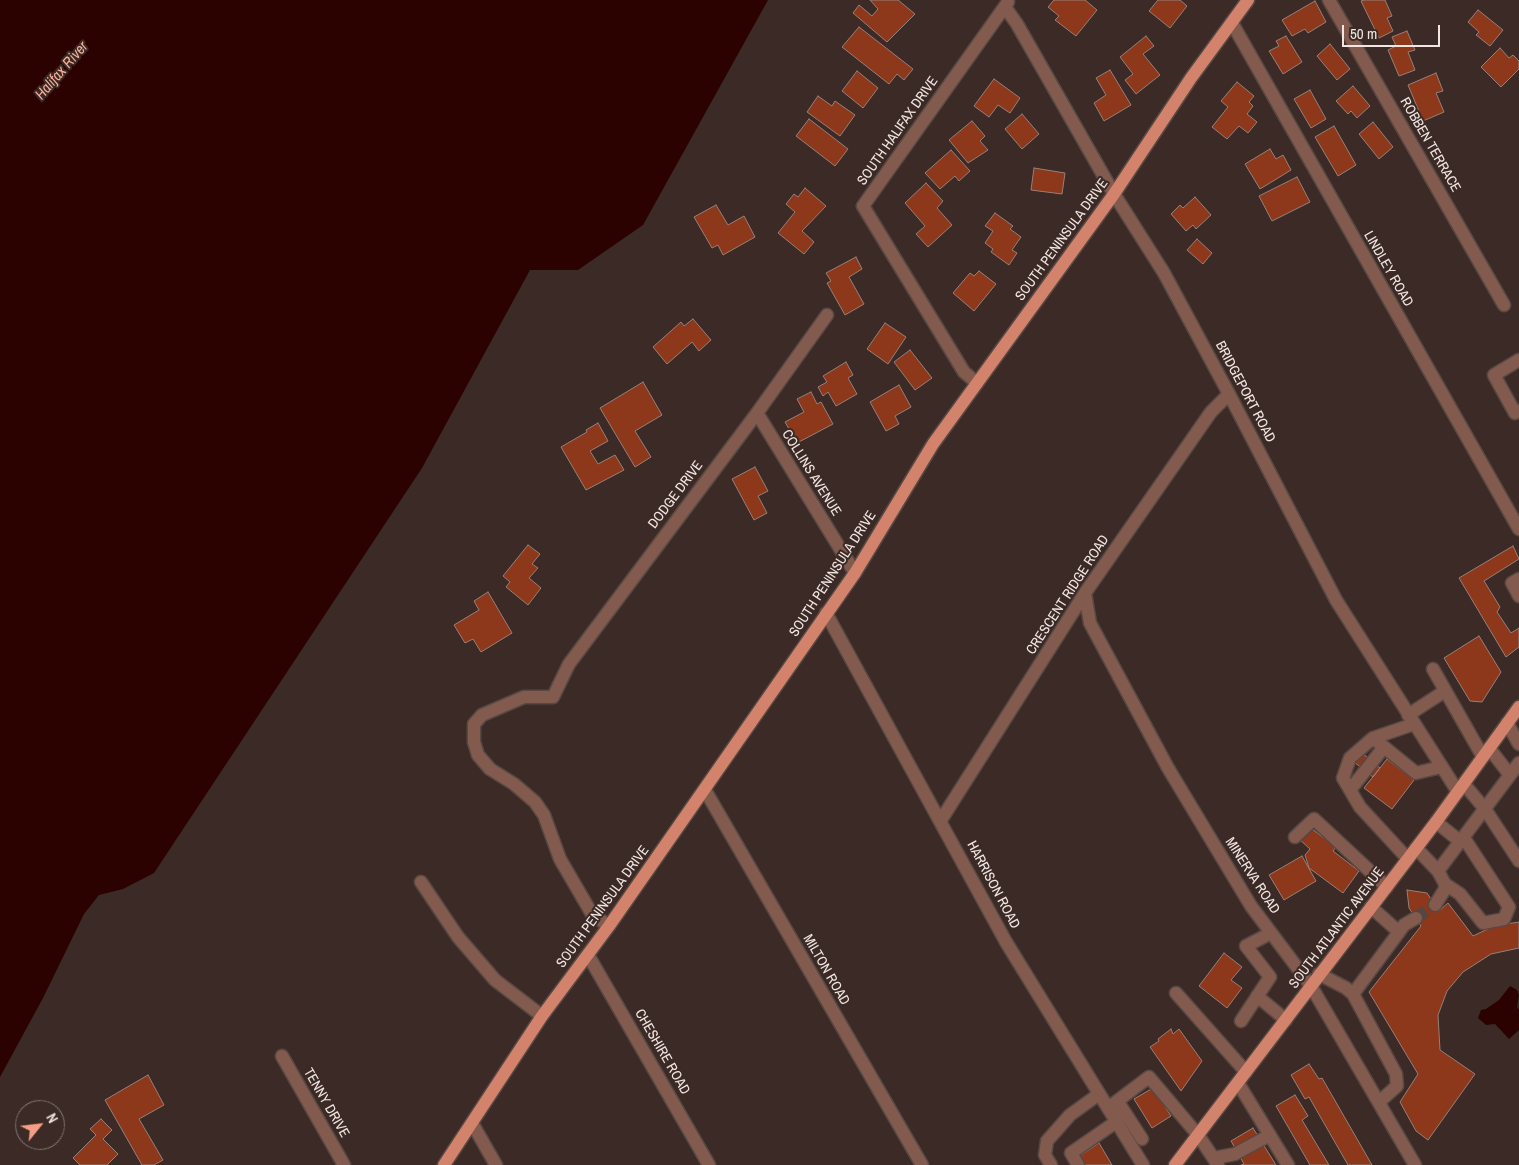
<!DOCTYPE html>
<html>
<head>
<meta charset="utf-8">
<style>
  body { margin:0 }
  #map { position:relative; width:1519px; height:1165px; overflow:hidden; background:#3b2a25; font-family:"Archivo Narrow",sans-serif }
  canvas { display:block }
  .north { position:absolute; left:15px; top:1100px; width:50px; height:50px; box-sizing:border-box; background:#3b2a25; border:1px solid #847571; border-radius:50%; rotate:61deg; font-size:14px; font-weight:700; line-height:20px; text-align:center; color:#f2e6e2 }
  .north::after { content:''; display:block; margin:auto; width:18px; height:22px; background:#f39f85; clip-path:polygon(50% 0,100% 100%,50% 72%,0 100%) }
  .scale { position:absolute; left:1342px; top:25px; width:98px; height:22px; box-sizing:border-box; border:2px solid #f2e6e2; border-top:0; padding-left:6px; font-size:15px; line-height:18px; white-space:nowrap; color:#f2e6e2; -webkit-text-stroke:4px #3b2a25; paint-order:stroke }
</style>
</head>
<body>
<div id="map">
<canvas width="1519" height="1165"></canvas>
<div class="north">N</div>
<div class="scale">50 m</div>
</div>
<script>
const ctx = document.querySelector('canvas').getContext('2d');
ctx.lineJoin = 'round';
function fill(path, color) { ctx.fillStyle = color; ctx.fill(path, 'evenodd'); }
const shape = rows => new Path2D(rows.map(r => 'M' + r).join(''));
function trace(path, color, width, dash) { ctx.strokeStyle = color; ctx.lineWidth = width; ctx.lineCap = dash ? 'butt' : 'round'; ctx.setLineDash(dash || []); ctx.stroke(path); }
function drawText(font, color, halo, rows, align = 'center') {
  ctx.font = font + ' "Archivo Narrow",sans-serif'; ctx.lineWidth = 4; ctx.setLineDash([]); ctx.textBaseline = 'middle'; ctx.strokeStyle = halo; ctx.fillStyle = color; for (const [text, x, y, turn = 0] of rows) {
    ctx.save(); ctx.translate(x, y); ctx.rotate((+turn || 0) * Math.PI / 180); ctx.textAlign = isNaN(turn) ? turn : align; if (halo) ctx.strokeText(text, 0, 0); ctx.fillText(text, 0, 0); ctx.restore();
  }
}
fill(shape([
  [0,0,768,0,643,225,578,270,530,270,422,468,154,873,123,889,99,895,84,914,43,998,0,1077],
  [1510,986,1517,990,1519,995,1517,1007,1519,1010,1519,1030,1509,1039,1495,1024,1486,1025,1478,1018,1481,1010,1486,1009,1499,1000]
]), '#2c0200');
const building = shape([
  [870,0,898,0,915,14,887,42,853,13,859,5,872,16,878,9,870,0],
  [1054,0,1085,0,1097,10,1076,36,1055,20,1059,16,1048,7,1054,0],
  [1158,0,1180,0,1187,6,1170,28,1149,11,1158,0],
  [1364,0,1385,0,1392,16,1387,18,1393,31,1379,38,1361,1,1364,0],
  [1315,1,1326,22,1308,33,1305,29,1292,36,1282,20,1315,1],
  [1478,10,1503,30,1490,46,1476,35,1479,32,1468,22,1478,10],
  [859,27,913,69,904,80,897,74,889,84,842,47,859,27],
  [1407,31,1415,50,1408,52,1415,70,1399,76,1388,50,1396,46,1392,37,1407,31],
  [1146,36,1154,46,1143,54,1160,75,1136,94,1125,80,1133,74,1120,57,1146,36],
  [1286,36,1302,62,1283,74,1269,51,1279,46,1276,41,1286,36],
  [1330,44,1350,69,1337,80,1317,56,1330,44],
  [1500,48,1509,58,1513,55,1519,61,1519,69,1501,87,1481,67,1500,48],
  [1110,70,1131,105,1104,121,1094,103,1106,95,1096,78,1110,70],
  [857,71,878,88,863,108,842,91,857,71],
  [1436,73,1443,91,1436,93,1444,112,1423,121,1408,85,1436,73],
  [994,79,1020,98,1010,113,998,105,989,117,974,106,994,79],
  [1237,82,1254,96,1249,102,1253,106,1247,114,1257,122,1248,133,1239,126,1227,139,1212,127,1228,107,1221,101,1237,82],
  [1353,86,1370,106,1357,118,1351,111,1348,114,1336,101,1353,86],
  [1310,90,1326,119,1311,128,1294,99,1310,90],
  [818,96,832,106,835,101,855,115,840,136,807,112,818,96],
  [1022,114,1039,134,1022,149,1005,129,1022,114],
  [809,119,848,149,835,166,796,136,809,119],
  [972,121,985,136,980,141,988,150,968,163,949,140,972,121],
  [1373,122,1393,147,1379,159,1359,134,1373,122],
  [1334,126,1356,165,1338,176,1315,137,1334,126],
  [1270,149,1276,159,1283,155,1291,170,1260,189,1245,164,1270,149],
  [951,150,970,171,959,181,955,176,940,189,925,173,951,150],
  [1034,168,1065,173,1062,194,1031,190,1034,168],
  [1297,177,1310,202,1272,221,1259,196,1297,177],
  [926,183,943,201,937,208,952,225,928,247,916,234,925,226,905,203,926,183],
  [805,188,826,206,802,231,814,242,804,254,778,233,795,212,786,204,794,194,798,197,805,188],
  [1195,197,1211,215,1196,229,1193,225,1186,231,1171,214,1180,205,1183,208,1195,197],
  [716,205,728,225,744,216,755,237,723,255,718,245,712,248,694,217,716,205],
  [995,213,1013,226,1010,229,1021,237,1012,250,1017,253,1009,265,991,252,993,249,985,243,993,231,985,226,995,213],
  [1197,239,1212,253,1203,264,1187,250,1197,239],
  [856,257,862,269,849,277,864,304,845,315,827,283,831,281,826,273,856,257],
  [979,271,996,284,974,311,953,293,970,273,974,276,979,271],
  [693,319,711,340,699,351,692,342,667,364,653,347,681,322,684,326,693,319],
  [885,323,906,337,888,364,867,349,885,323],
  [910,350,932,378,915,390,894,362,910,350],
  [846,362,853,375,848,378,857,394,836,406,828,392,823,396,818,387,827,382,823,376,846,362],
  [643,382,662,415,635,431,651,457,635,467,600,408,643,382],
  [899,385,911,407,895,416,899,424,886,431,870,402,899,385],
  [811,392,817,404,821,402,833,424,797,443,785,422,804,412,797,399,811,392],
  [598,423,608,441,590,451,598,464,615,455,624,470,586,490,561,447,587,432,586,430,598,423],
  [755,467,768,491,758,496,767,513,754,520,732,479,755,467],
  [528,545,540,554,532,564,538,568,529,578,541,588,528,605,506,587,510,582,503,576,528,545],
  [1513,546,1519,559,1484,581,1500,607,1497,612,1511,633,1519,628,1519,647,1506,657,1459,578,1513,546],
  [488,592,512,633,481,652,473,639,465,643,454,625,479,610,474,601,488,592],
  [1479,636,1501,672,1482,702,1470,701,1444,658,1479,636],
  [1361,752,1380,768,1373,777,1354,762,1361,752],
  [1387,759,1414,780,1392,809,1364,788,1387,759],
  [1308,826,1336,847,1333,851,1359,871,1343,893,1309,868,1305,855,1310,849,1298,838,1308,826],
  [1302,856,1316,881,1284,900,1269,875,1302,856],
  [1407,890,1427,893,1439,911,1448,903,1473,936,1494,926,1519,922,1519,948,1491,954,1463,972,1447,991,1438,1015,1440,1050,1475,1074,1428,1140,1416,1131,1400,1102,1418,1074,1369,992,1421,926,1409,908,1407,890],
  [1224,953,1242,967,1231,980,1242,988,1227,1008,1199,986,1224,953],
  [1171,1029,1173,1034,1179,1029,1202,1061,1181,1091,1150,1047,1159,1041,1158,1039,1171,1029],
  [1309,1064,1319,1079,1322,1078,1372,1165,1348,1165,1309,1097,1305,1099,1291,1075,1309,1064],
  [148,1075,164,1105,139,1119,163,1160,154,1165,142,1165,105,1100,148,1075],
  [1153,1088,1171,1116,1152,1128,1134,1099,1153,1088],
  [1295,1095,1308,1116,1302,1120,1329,1165,1310,1165,1276,1106,1295,1095],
  [101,1119,112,1130,103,1139,118,1154,107,1165,80,1165,73,1158,96,1135,90,1129,101,1119],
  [1253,1128,1276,1165,1241,1165,1244,1164,1231,1141,1253,1128],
  [1099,1143,1112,1165,1083,1165,1078,1157,1099,1143]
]);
fill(building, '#8d371b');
trace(building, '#97817b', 1);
trace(shape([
  [1416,918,1435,905]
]), '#564641', 12, [12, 6]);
const minor = shape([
  [1329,0,1504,305],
  [1005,7,1017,24,1114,194,1164,273,1229,394,1336,600,1458,792],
  [1232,23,1519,529],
  [1519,360,1494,375,1515,413,1519,411],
  [977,383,964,372,863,206,1008,2],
  [757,413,855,573],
  [1519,579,1512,583,1519,596],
  [1085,593,1090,623,1168,768,1251,906,1311,986,1415,1165],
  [826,613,1006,942,1143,1165],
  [1433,669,1483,757],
  [1408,715,1445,691],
  [1507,723,1519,744],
  [1373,738,1414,724],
  [1489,748,1510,775],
  [1464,784,1485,809,1519,861],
  [705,790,922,1165],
  [1350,790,1384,747],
  [941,820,1085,593,1211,412,1229,394],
  [1436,822,1461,842],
  [1295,837,1314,819,1387,887],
  [1416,848,1438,871,1445,884,1445,889,1435,905],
  [1408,859,1360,807,1343,778,1350,758,1373,738,1416,773,1441,767],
  [1438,871,1519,763],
  [421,882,458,937,495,980,542,1016],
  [1445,884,1460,894,1483,923,1504,919,1509,907,1464,838],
  [1371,907,1399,932],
  [609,926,592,914,560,859,544,815,535,802,514,784,490,769,478,755,474,742,474,724,482,715,524,697,553,697,569,664,757,413,827,315],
  [588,955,709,1165],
  [1319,974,1346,988,1353,994,1396,1074,1397,1086,1379,1102],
  [1176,993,1246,1072],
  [1353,994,1399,932,1404,925,1416,918],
  [1257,996,1286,1020],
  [1241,1021,1270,977,1246,946,1271,933],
  [282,1056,344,1165],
  [1238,1083,1288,1165],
  [1118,1102,1142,1139],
  [1108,1108,1149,1077,1198,1135,1218,1165],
  [472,1123,496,1165],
  [1214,1158,1235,1154,1270,1135],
  [1051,1165,1045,1155,1047,1141,1070,1115,1099,1094],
  [1078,1165,1071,1153,1116,1122]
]);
const major = shape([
  [444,1165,542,1016,609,926,855,573,933,444,1114,194,1191,78,1248,0],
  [1175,1165,1436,822,1519,707]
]);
trace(minor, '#584843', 15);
trace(major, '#584843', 15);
trace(minor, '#825a4e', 12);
trace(major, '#d3836b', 12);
drawText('14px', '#f2e6e2', '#3b2a25', [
  ["SOUTH HALIFAX DRIVE",898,131,-55],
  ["ROBBEN TERRACE",1430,145,60],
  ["SOUTH PENINSULA DRIVE",1062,240,-54],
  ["LINDLEY ROAD",1388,269,60],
  ["BRIDGEPORT ROAD",1245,392,62],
  ["COLLINS AVENUE",811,473,58],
  ["DODGE DRIVE",676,495,-53],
  ["SOUTH PENINSULA DRIVE",833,574,-57],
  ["CRESCENT RIDGE ROAD",1068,595,-57],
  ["MINERVA ROAD",1252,876,57],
  ["HARRISON ROAD",993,885,62],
  ["SOUTH PENINSULA DRIVE",603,907,-54],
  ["SOUTH ATLANTIC AVENUE",1337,928,-53],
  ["MILTON ROAD",826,970,60],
  ["CHESHIRE ROAD",662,1052,60],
  ["TENNY DRIVE",326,1103,60]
]);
drawText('italic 15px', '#fab19a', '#3b2a25', [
  ["Halifax River",62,71,-49]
]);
</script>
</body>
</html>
